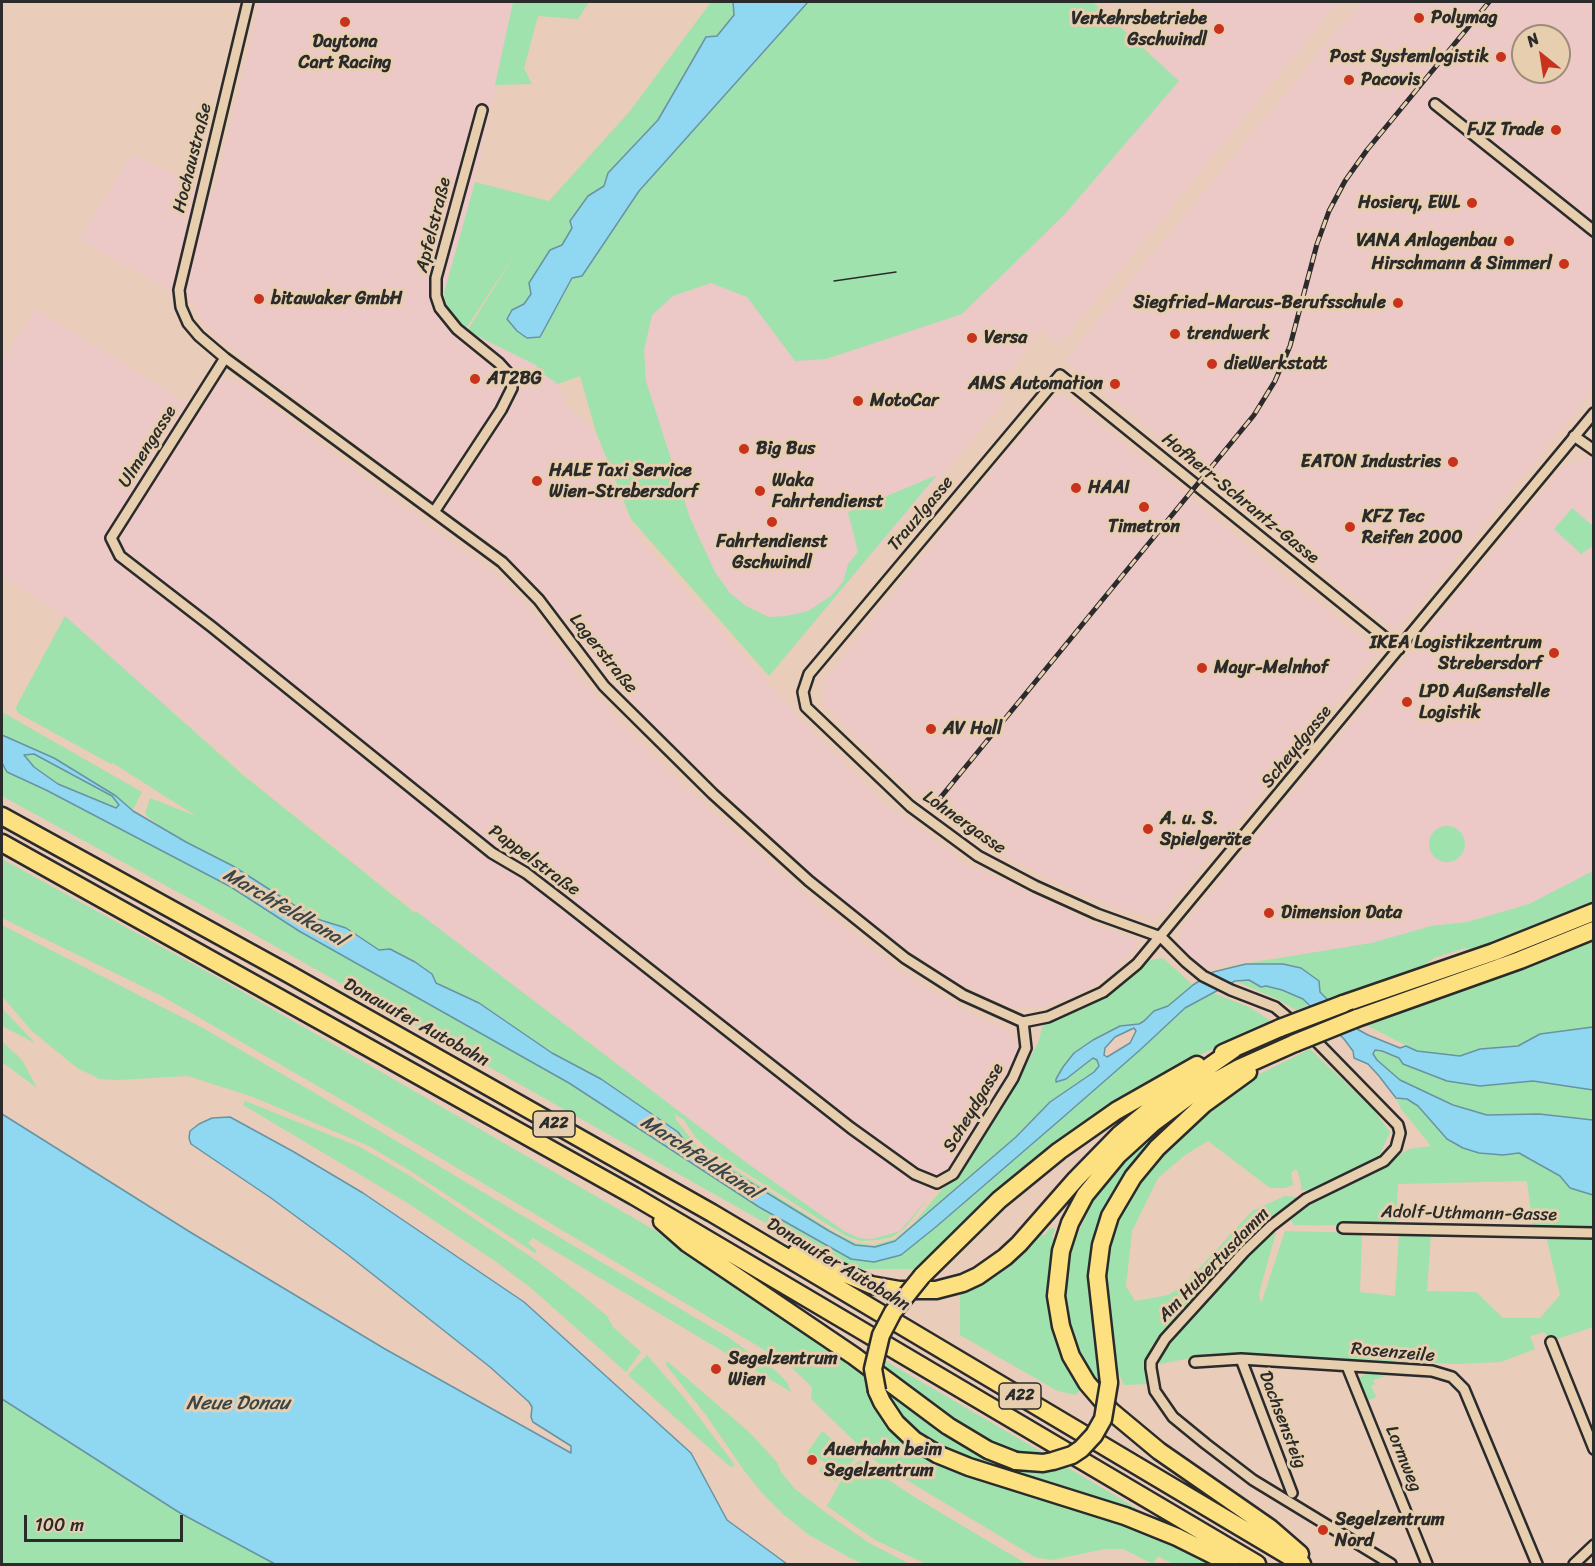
<!DOCTYPE html>
<html>
<head>
<meta charset="utf-8">
<style>
  body { margin:0 }
  #map { position:relative; width:1595px; height:1566px; overflow:hidden; background:#e9ccba; font-family:Sriracha,sans-serif }
  canvas { display:block }
  .frame { position:absolute; inset:0; border:3px solid #2b2b2b; pointer-events:none }
  .north { position:absolute; left:1511px; top:24px; width:60px; height:60px; box-sizing:border-box; background:#e7ceaf; border:2px solid #9c8d7a; border-radius:50%; rotate:330deg; font-size:16px; font-weight:700; line-height:24px; text-align:center; color:#2b2b2b }
  .north::after { content:''; display:block; margin:auto; width:21px; height:27px; background:#c8321e; clip-path:polygon(50% 0,100% 100%,50% 72%,0 100%) }
  .scale { position:absolute; left:24px; top:1515px; width:159px; height:27px; box-sizing:border-box; border:3px solid #2b2b2b; border-top:0; padding-left:8px; font-size:18px; line-height:21px; white-space:nowrap; color:#2b2b2b; -webkit-text-stroke:4px #e7ceaf; paint-order:stroke }
</style>
</head>
<body>
<div id="map">
<canvas width="1595" height="1566"></canvas>
<div class="frame"></div>
<div class="north">N</div>
<div class="scale">100 m</div>
</div>
<script>
const ctx = document.querySelector('canvas').getContext('2d');
ctx.lineJoin = 'round';
function fill(path, color) { ctx.fillStyle = color; ctx.fill(path, 'evenodd'); }
const shape = rows => new Path2D(rows.map(r => 'M' + r).join(''));
function trace(path, color, width, dash) { ctx.strokeStyle = color; ctx.lineWidth = width; ctx.lineCap = dash ? 'butt' : 'round'; ctx.setLineDash(dash || []); ctx.stroke(path); }
function drawText(font, color, halo, rows, align = 'center') {
  ctx.font = font + ' Sriracha,sans-serif'; ctx.lineWidth = 6; ctx.setLineDash([]); ctx.textBaseline = 'middle'; ctx.strokeStyle = halo; ctx.fillStyle = color; for (const [text, x, y, turn = 0] of rows) {
    ctx.save(); ctx.translate(x, y); ctx.rotate((+turn || 0) * Math.PI / 180); ctx.textAlign = isNaN(turn) ? turn : align; if (halo) ctx.strokeText(text, 0, 0); ctx.fillText(text, 0, 0); ctx.restore();
  }
}
fill(shape([
  [260,2,513,2,475,182,444,293,446,305,467,331,536,365,539,371,558,384,565,404,595,432,634,533,803,722,886,805,926,833,963,863,1004,881,1099,927,1137,940,1138,945,1110,974,1078,994,1042,1007,1022,1008,1005,1005,951,979,873,926,814,877,646,717,596,661,540,589,501,550,363,449,213,334,201,321,193,304,80,239,132,154,214,194],
  [1191,2,1338,2,1071,331,1059,344,1040,330,1029,348,1011,369,995,378,1005,401,769,676,715,572,690,518,646,381,644,350,652,316,673,296,711,283,747,297,795,361,1179,81,1149,53],
  [1361,2,1593,2,1593,389,1396,631,1065,360],
  [1523,36,1559,36,1559,72,1523,72],
  [35,309,196,408,213,385,218,381,230,379,239,382,383,492,491,571,532,611,586,686,614,716,683,786,819,907,907,977,975,1016,1009,1031,1016,1040,1019,1051,953,1163,929,1197,900,1231,872,1239,859,1238,844,1231,747,1163,611,1058,464,949,282,804,55,610,2,576,2,362],
  [1060,395,1066,397,1191,498,1262,559,1378,651,1160,915,1153,917,1113,907,1091,898,1013,860,963,830,929,804,873,755,823,704,823,682,972,495,1054,397],
  [1593,449,1593,871,1528,904,1467,922,1431,926,1371,943,1207,968,1185,955,1178,944,1179,937,1180,932,1192,916,1565,465,1584,461]
]), '#ecc9c7');
fill(shape([
  [513,2,589,2,578,19,538,16,524,68,532,84,495,85],
  [711,2,733,2,734,15,717,36,706,37,658,120,609,173,604,186,588,196,570,220,572,227,562,245,549,251,529,283,531,294,524,304,512,310,540,337,573,278,582,276,639,191,808,2,1093,2,1179,81,1064,215,962,314,826,359,795,361,747,297,711,283,673,296,652,315,644,350,646,381,690,518,715,572,730,593,746,606,769,617,786,616,808,611,831,596,843,582,848,564,858,552,848,512,937,475,769,676,631,519,596,432,580,376,558,384,539,371,536,365,467,331,519,248,465,330,446,305,444,293,475,182,549,201,630,111],
  [1572,508,1593,526,1593,546,1581,554,1554,529],
  [65,616,243,775,415,913,416,911,747,1163,844,1231,859,1238,872,1239,900,1231,928,1198,905,1228,892,1237,878,1240,861,1241,846,1236,708,1149,695,1137,684,1120,675,1114,676,1120,697,1146,834,1232,856,1243,873,1245,895,1239,914,1223,978,1146,1018,1080,1039,1041,1042,1027,1052,1018,1101,998,1128,979,1150,960,1163,958,1193,985,1168,1006,1154,1011,1144,1021,1139,1024,1120,1026,1110,1032,1066,1079,1093,1058,1097,1059,1099,1066,1094,1072,1074,1086,1024,1127,1016,1137,915,1225,895,1241,875,1247,855,1245,829,1231,686,1143,678,1132,601,1079,552,1053,479,1003,436,983,390,949,379,950,346,928,317,919,233,866,186,842,158,825,145,814,150,798,196,816,113,763,111,764,18,713,16,707],
  [2,712,142,792,133,810,116,796,54,758,2,735],
  [34,754,112,796,119,805,116,809,58,784,34,767,24,755],
  [2,763,8,773,46,790,231,887,299,931,569,1083,759,1207,874,1262,901,1255,937,1226,1140,1050,1185,1008,1213,993,1249,1007,1271,1021,1179,1065,1097,1116,1023,1171,915,1269,847,1269,218,914,2,796],
  '1429 844a18 18 0 1 1 36 0a18 18 0 1 1-36 0Z',
  [2,859,229,984,675,1242,864,1371,867,1388,879,1414,899,1439,937,1464,984,1483,1076,1506,1176,1544,1213,1564,1173,1564,1158,1556,1153,1564,1123,1549,1105,1549,1052,1560,1035,1557,875,1461,811,1399,812,1387,788,1364,361,1111,160,995,2,918],
  [1593,871,1593,903,1556,920,1473,951,1465,948,1434,958,1415,972,1329,1000,1320,992,1319,981,1301,968,1283,964,1246,964,1218,968,1371,943,1431,926,1467,922,1529,904],
  [2,925,203,1028,349,1113,728,1337,777,1372,787,1382,791,1392,533,1238,528,1243,537,1251,535,1253,409,1170,369,1146,253,1097,188,1076,118,1080,100,1079,77,1068,31,1030,2,996],
  [1593,937,1593,1027,1540,1034,1519,1046,1480,1049,1460,1056,1417,1051,1364,1024,1530,965],
  [1249,980,1261,987,1266,986,1282,990,1303,999,1308,1006,1296,1010,1277,999,1235,981],
  [2,1008,35,1043,2,1026],
  [2,1041,22,1060,37,1088,2,1062],
  [1310,1049,1372,1108,1390,1132,1378,1158,1311,1191,1301,1190,1301,1184,1297,1169,1291,1172,1293,1185,1285,1188,1270,1188,1208,1141,1185,1155,1158,1178,1132,1231,1126,1286,1135,1301,1168,1295,1183,1286,1252,1211,1285,1196,1296,1197,1296,1201,1283,1211,1229,1260,1151,1347,1146,1368,1147,1384,1124,1385,1116,1367,1108,1314,1106,1266,1112,1231,1122,1209,1161,1156,1195,1123,1240,1084],
  [1375,1050,1399,1058,1403,1064,1447,1081,1480,1086,1533,1081,1593,1090,1593,1120,1539,1114,1487,1115,1453,1105,1400,1080,1377,1060,1373,1054],
  [1202,1094,1138,1162,1090,1274,1099,1386,1073,1338,1065,1295,1069,1254,1094,1197,1147,1136],
  [1396,1098,1407,1099,1418,1106,1436,1127,1479,1153,1503,1155,1519,1153,1560,1176,1570,1188,1593,1195,1593,1327,1554,1340,1548,1341,1545,1332,1530,1336,1535,1349,1501,1362,1457,1364,1238,1355,1191,1358,1159,1364,1159,1354,1165,1346,1269,1233,1276,1233,1259,1293,1261,1304,1285,1231,1362,1233,1360,1292,1395,1296,1399,1235,1431,1235,1427,1291,1476,1292,1503,1318,1540,1318,1560,1295,1546,1236,1533,1228,1527,1181,1398,1184,1396,1226,1294,1225,1291,1220,1296,1212,1376,1170,1409,1149,1431,1146,1401,1109],
  [245,1101,360,1147,412,1177,537,1261,583,1296,607,1316,613,1327,641,1352,626,1372,531,1288,495,1261,406,1202,243,1105],
  [1054,1228,1055,1230,1052,1236,1055,1242,1049,1265,1047,1289,1048,1310,1051,1326,1064,1355,1068,1372,1080,1390,1076,1395,1058,1391,960,1335,960,1295,980,1284,1037,1234,1045,1235,1049,1229],
  [647,1355,686,1400,734,1464,734,1467,729,1466,628,1375],
  [882,1359,1047,1455,1018,1454,995,1446,958,1426,881,1367],
  [667,1361,750,1433,777,1462,781,1472,795,1489,825,1512,869,1543,910,1564,864,1564,854,1560,809,1535,784,1515,762,1493,743,1469,706,1415,666,1365],
  [1369,1372,1386,1373,1385,1376,1373,1380,1375,1384,1371,1386,1376,1397,1367,1401,1357,1379],
  [883,1383,966,1446,1047,1470,1065,1466,1136,1508,1134,1513,964,1459,915,1433,897,1414,888,1401],
  [2,1399,180,1513,275,1564,2,1564],
  [822,1431,855,1459,836,1481,819,1472,824,1462,807,1453],
  [859,1460,916,1498,1025,1563,1035,1564,926,1564,875,1540,827,1506,842,1479]
]), '#9fe2ad');
const water = shape([
  [733,2,808,2,639,191,582,276,572,278,540,337,527,338,517,331,507,319,512,310,524,304,531,294,529,283,550,250,562,245,572,228,570,221,588,196,604,186,608,173,658,120,706,37,717,36,734,15,733,2],
  [2,735,54,758,116,796,133,811,186,842,233,866,314,918,346,928,379,950,390,949,415,962,432,974,436,983,479,1003,552,1053,601,1079,678,1132,686,1143,829,1231,855,1245,875,1247,895,1241,1016,1137,1050,1102,1094,1072,1099,1066,1097,1060,1093,1058,1066,1079,1056,1082,1056,1079,1063,1067,1074,1053,1093,1040,1120,1026,1139,1024,1144,1021,1154,1011,1168,1006,1193,985,1213,972,1246,964,1283,964,1301,968,1319,981,1320,992,1357,1029,1368,1035,1400,1048,1406,1046,1417,1051,1460,1056,1480,1049,1518,1046,1540,1034,1593,1027,1593,1090,1533,1081,1480,1086,1447,1081,1403,1064,1399,1058,1382,1051,1375,1050,1373,1054,1377,1060,1400,1080,1453,1105,1487,1115,1539,1114,1593,1120,1593,1195,1570,1188,1560,1176,1519,1153,1503,1155,1479,1153,1463,1148,1447,1139,1418,1106,1407,1099,1396,1098,1379,1076,1368,1064,1354,1058,1353,1051,1344,1039,1303,999,1282,990,1266,986,1261,987,1249,980,1235,981,1185,1008,1140,1050,1061,1119,937,1226,901,1255,874,1262,851,1259,759,1207,569,1083,299,931,231,887,46,790,7,772,2,763,2,735],
  [34,754,112,796,119,805,116,808,58,784,34,767,24,755,34,754],
  [1134,1028,1136,1031,1130,1043,1107,1057,1104,1055,1105,1048,1115,1037,1134,1028],
  [2,1114,190,1232,385,1349,571,1453,571,1446,533,1422,531,1417,532,1407,529,1402,490,1367,347,1254,271,1198,191,1144,189,1138,190,1131,199,1124,212,1118,230,1117,294,1152,363,1193,524,1302,691,1453,727,1520,787,1564,275,1564,180,1513,2,1399,2,1114]
]);
fill(water, '#90d8f2');
trace(water, '#6893a2', 1.5);
const minor = shape([
  [248,2,179,290,181,307,188,323,199,336,225,358,502,562,539,600,604,686,713,794,809,881,905,958,963,995,1023,1022],
  [1435,104,1594,231],
  [225,358,111,538,120,556,212,627,492,853,526,873,565,903,851,1128,915,1174,937,1183,953,1174,1013,1078,1026,1048,1023,1022],
  [1574,436,1594,450],
  [434,512,501,410,512,388,509,374,499,363,457,329,440,308,436,296,436,278,482,110],
  [1023,1022,1048,1017,1103,992,1137,964,1594,413],
  [1343,1228,1594,1233],
  [1551,1342,1594,1449],
  [1241,1359,1292,1493],
  [1195,1362,1241,1359,1432,1371,1452,1377,1464,1389,1537,1564],
  [1347,1366,1427,1564],
  [1391,1564,1253,1480,1206,1444,1173,1417,1155,1391,1151,1368,1151,1362,1165,1339,1244,1252,1271,1226,1306,1199,1384,1161,1396,1148,1400,1133,1398,1125,1317,1042,1275,1007,1231,990,1203,976,1186,962,1161,937,1097,914,1035,886,978,856,910,806,806,707,803,692,809,674,1060,375,1399,649],
  [1574,1564,1594,1545]
]);
const motorway = shape([
  [2,816,289,974,712,1213,1302,1564],
  [2,843,634,1196,1257,1564],
  [1343,1004,1494,952,1594,912],
  [1357,1018,1520,960,1594,930],
  [1295,1043,1239,1068,1192,1094,1153,1123,1118,1155,1085,1195,1070,1223,1061,1251,1056,1296,1061,1326,1071,1356,1087,1383,1111,1411,1159,1451,1270,1528,1300,1554],
  [1223,1053,1280,1028],
  [662,1221,687,1243,854,1356,948,1426,988,1450,1016,1461],
  [796,1253,871,1285,899,1290,936,1290,963,1283,978,1276,1005,1257,1019,1244,1076,1179,1119,1135,1164,1098,1234,1049],
  [922,1276,999,1200,1059,1151,1116,1111,1197,1065],
  [1109,1383,1097,1276,1101,1245,1110,1216,1133,1177,1157,1148,1204,1104,1248,1072],
  [877,1391,882,1402,896,1423,914,1440,937,1454,969,1467,1125,1516,1177,1537,1231,1564]
]);
trace(minor, '#2b2b2b', 14);
trace(motorway, '#2b2b2b', 21);
trace(minor, '#e7ceaf', 9);
trace(motorway, '#fde080', 16);
trace(shape([
  [834,281,896,272]
]), '#2b2b2b', 1.5);
const rail = shape([
  [936,803,1254,415,1275,381,1290,346,1317,244,1329,211,1345,181,1367,150,1489,2]
]);
trace(rail, '#2b2b2b', 5);
trace(rail, '#e7ceaf', 3, [9]);
const motorwayBridge = shape([
  [1280,1028,1343,1004],
  [1295,1043,1357,1018],
  [877,1391,873,1369,881,1335,893,1312,922,1276],
  [1016,1461,1043,1463,1053,1461,1072,1455,1081,1449,1094,1435,1103,1419,1109,1383]
]);
trace(motorwayBridge, '#2b2b2b', 21, []);
trace(motorwayBridge, '#fde080', 16);
for (const [x, y, r, color] of [
  [1419,18,6,"#c8321e"],
  [345,22,6,"#c8321e"],
  [1219,29,6,"#c8321e"],
  [1501,57,6,"#c8321e"],
  [1349,80,6,"#c8321e"],
  [1556,130,6,"#c8321e"],
  [1472,203,6,"#c8321e"],
  [1509,241,6,"#c8321e"],
  [1564,264,6,"#c8321e"],
  [259,299,6,"#c8321e"],
  [1398,303,6,"#c8321e"],
  [1175,334,6,"#c8321e"],
  [972,338,6,"#c8321e"],
  [1212,364,6,"#c8321e"],
  [475,379,6,"#c8321e"],
  [1115,384,6,"#c8321e"],
  [858,401,6,"#c8321e"],
  [744,449,6,"#c8321e"],
  [1453,462,6,"#c8321e"],
  [537,481,6,"#c8321e"],
  [1076,488,6,"#c8321e"],
  [760,491,6,"#c8321e"],
  [1144,507,6,"#c8321e"],
  [772,522,6,"#c8321e"],
  [1350,527,6,"#c8321e"],
  [1554,653,6,"#c8321e"],
  [1202,668,6,"#c8321e"],
  [1407,702,6,"#c8321e"],
  [931,729,6,"#c8321e"],
  [1148,829,6,"#c8321e"],
  [1269,913,6,"#c8321e"],
  [716,1369,6,"#c8321e"],
  [812,1460,6,"#c8321e"],
  [1323,1530,6,"#c8321e"]
]) { const dot = new Path2D(); dot.arc(x, y, r, 0, 2 * Math.PI); ctx.fillStyle = color; ctx.fill(dot); trace(dot, '#e7ceaf', 2); }
for (const [x, y, w] of [
  [554,1124,42],
  [1020,1396,42]
]) { const box = new Path2D(); box.roundRect(x - w / 2, y - 13, w, 26, 4.5); ctx.fillStyle = '#e7ceaf'; ctx.fill(box); trace(box, '#2b2b2b', 1.5); }
drawText('bold 16px', '#2b2b2b', null, [
  ["A22",554,1124],
  ["A22",1020,1396]
]);
drawText('bold 18px', '#2b2b2b', '#e7ceaf', [
  ["Polymag",1431,18],
  ["Verkehrsbetriebe",1207,19,"right"],
  ["Gschwindl",1207,40,"right"],
  ["Daytona",345,42,"center"],
  ["Cart Racing",345,63,"center"],
  ["Post Systemlogistik",1489,57,"right"],
  ["Pacovis",1361,80],
  ["FJZ Trade",1544,130,"right"],
  ["Hosiery, EWL",1460,203,"right"],
  ["VANA Anlagenbau",1497,241,"right"],
  ["Hirschmann & Simmerl",1552,264,"right"],
  ["bitawaker GmbH",271,299],
  ["Siegfried-Marcus-Berufsschule",1386,303,"right"],
  ["trendwerk",1187,334],
  ["Versa",984,338],
  ["dieWerkstatt",1224,364],
  ["AT2BG",487,379],
  ["AMS Automation",1103,384,"right"],
  ["MotoCar",870,401],
  ["Big Bus",756,449],
  ["EATON Industries",1441,462,"right"],
  ["HALE Taxi Service",549,471],
  ["Wien-Strebersdorf",549,492],
  ["Waka",772,481],
  ["Fahrtendienst",772,502],
  ["HAAI",1088,488],
  ["KFZ Tec",1362,517],
  ["Reifen 2000",1362,538],
  ["Timetron",1144,527,"center"],
  ["Fahrtendienst",772,542,"center"],
  ["Gschwindl",772,563,"center"],
  ["IKEA Logistikzentrum",1542,643,"right"],
  ["Strebersdorf",1542,664,"right"],
  ["Mayr-Melnhof",1214,668],
  ["LPD Außenstelle",1419,692],
  ["Logistik",1419,713],
  ["AV Hall",943,729],
  ["A. u. S.",1160,819],
  ["Spielgeräte",1160,840],
  ["Dimension Data",1281,913],
  ["Segelzentrum",728,1359],
  ["Wien",728,1380],
  ["Auerhahn beim",824,1450],
  ["Segelzentrum",824,1471],
  ["Segelzentrum",1335,1520],
  ["Nord",1335,1541]
], 'left');
drawText('18px', '#2b2b2b', '#e7ceaf', [
  ["Hochaustraße",193,158,-76],
  ["Apfelstraße",434,225,-76],
  ["Ulmengasse",148,447,-58],
  ["Hofherr-Schrantz-Gasse",1240,499,39],
  ["Trauzlgasse",921,514,-50],
  ["Lagerstraße",603,654,51],
  ["Scheydgasse",1297,747,-51],
  ["Lohnergasse",964,823,35],
  ["Pappelstraße",534,861,36],
  ["Donauufer Autobahn",416,1023,29],
  ["Scheydgasse",974,1108,-59],
  ["Adolf-Uthmann-Gasse",1469,1214,1],
  ["Donauufer Autobahn",838,1265,31],
  ["Am Hubertusdamm",1214,1265,-46],
  ["Rosenzeile",1393,1353,5],
  ["Dachsensteig",1282,1420,69],
  ["Lormweg",1403,1459,68]
]);
drawText('italic 20px', '#3a4549', '#e7ceaf', [
  ["Marchfeldkanal",284,908,30],
  ["Marchfeldkanal",700,1158,33],
  ["Neue Donau",238,1404]
]);
</script>
</body>
</html>
